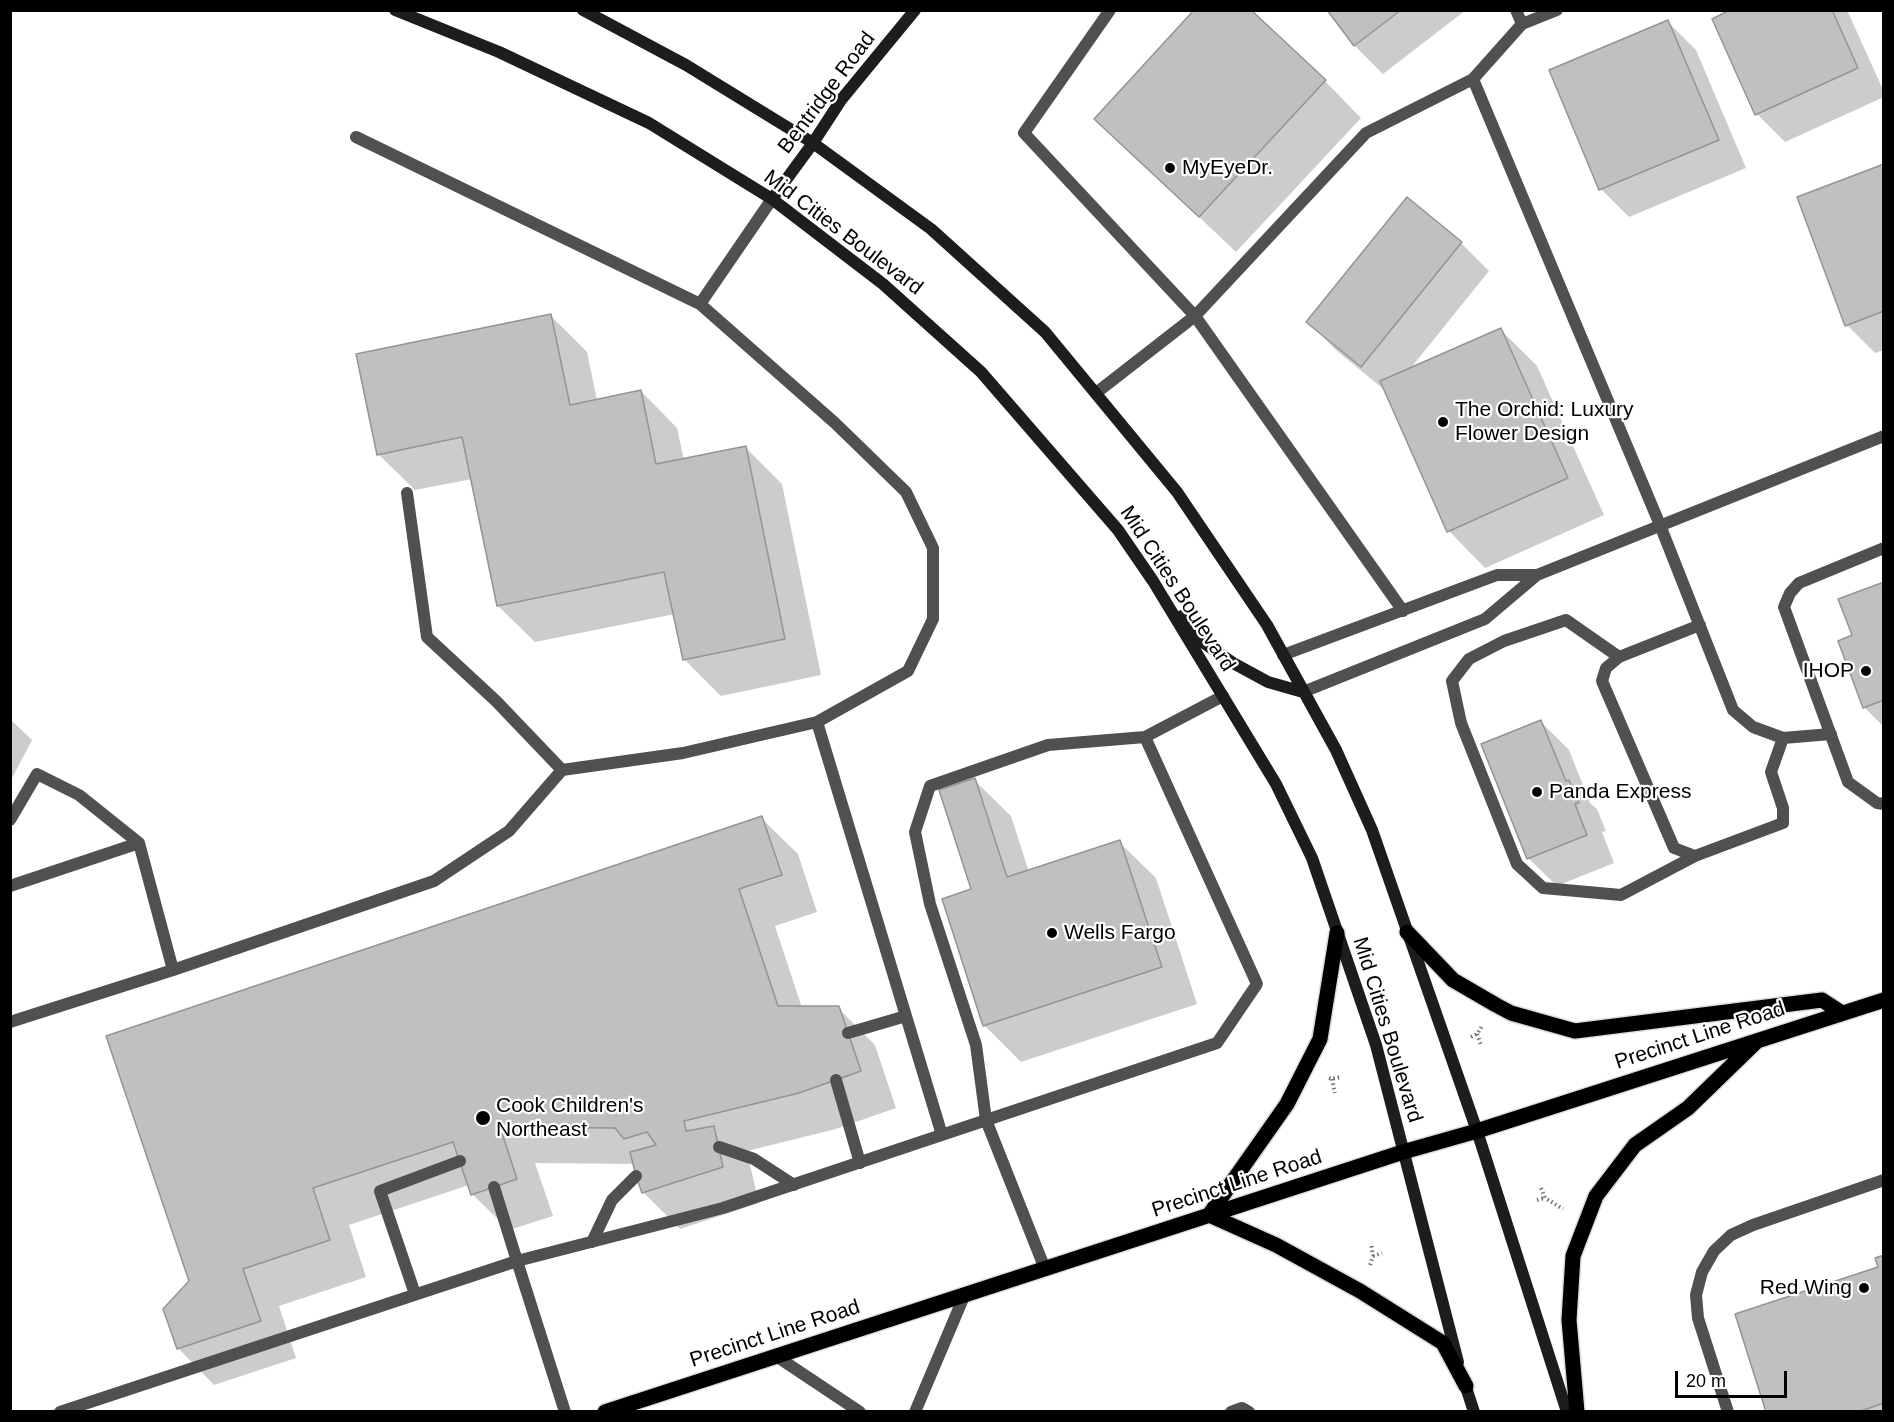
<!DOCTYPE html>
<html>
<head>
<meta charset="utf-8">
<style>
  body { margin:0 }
  #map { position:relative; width:1894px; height:1422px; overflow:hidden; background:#fff; font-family:Helvetica,sans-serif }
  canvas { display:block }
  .frame { position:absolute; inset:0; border:12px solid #000; pointer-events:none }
  .scale { position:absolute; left:1675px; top:1371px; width:112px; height:27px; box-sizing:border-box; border:3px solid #000; border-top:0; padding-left:8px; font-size:18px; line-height:21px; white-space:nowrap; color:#000; -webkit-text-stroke:4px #fff; paint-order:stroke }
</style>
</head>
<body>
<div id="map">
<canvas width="1894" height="1422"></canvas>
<div class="frame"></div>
<div class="scale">20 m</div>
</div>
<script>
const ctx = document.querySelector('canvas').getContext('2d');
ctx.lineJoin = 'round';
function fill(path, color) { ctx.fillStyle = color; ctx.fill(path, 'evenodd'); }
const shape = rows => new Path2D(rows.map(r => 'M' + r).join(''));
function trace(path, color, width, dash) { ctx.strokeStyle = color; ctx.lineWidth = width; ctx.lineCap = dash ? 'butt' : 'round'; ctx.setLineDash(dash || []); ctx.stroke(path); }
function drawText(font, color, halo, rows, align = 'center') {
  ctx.font = font + ' Helvetica,sans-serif'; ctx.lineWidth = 4.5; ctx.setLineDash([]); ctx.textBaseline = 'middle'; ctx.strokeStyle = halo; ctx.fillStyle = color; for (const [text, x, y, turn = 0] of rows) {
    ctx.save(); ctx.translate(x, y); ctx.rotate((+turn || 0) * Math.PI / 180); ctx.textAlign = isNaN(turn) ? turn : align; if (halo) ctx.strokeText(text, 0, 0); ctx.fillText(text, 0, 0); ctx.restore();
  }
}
fill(shape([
  [1329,10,1466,10,1383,74,1355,46],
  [1734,10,1847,10,1884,92,1884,97,1785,142,1757,114],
  [1668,22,1696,50,1746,168,1629,217,1601,189],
  [1325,81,1361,118,1236,252,1096,119],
  [1884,166,1884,350,1875,353,1847,325],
  [1461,243,1489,271,1410,369,1500,329,1537,366,1604,515,1485,568,1449,531,1387,392,1336,350,1308,322],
  [550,315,587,352,597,400,641,391,677,428,684,460,745,447,782,484,821,675,721,696,684,659,675,614,535,642,498,606,472,479,415,490,378,454],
  [1884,583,1884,727,1864,707,1854,636],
  [10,719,32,740,10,782],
  [1541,722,1569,750,1590,803,1597,809,1606,831,1602,832,1614,863,1557,886,1528,858],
  [974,780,1011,816,1029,872,1119,842,1156,878,1197,1004,1021,1062,984,1025,973,890],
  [761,818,798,854,817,912,775,926,802,1008,838,1008,875,1045,896,1108,836,1129,739,1153,750,1165,759,1203,680,1229,644,1193,634,1164,535,1163,553,1216,509,1230,472,1194,469,1185,349,1225,366,1277,279,1306,296,1358,214,1385,178,1348,165,1310],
  [1884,1257,1884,1412,1768,1412,1880,1268]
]), '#0003');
const building = shape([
  [1194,10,1251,10,1326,80,1199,217,1094,119,1194,10],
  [1327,10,1401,10,1354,46,1327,10],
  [1730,10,1832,10,1858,68,1755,115,1712,19,1730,10],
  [1668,20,1719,140,1599,190,1549,70,1668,20],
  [1884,164,1884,311,1845,326,1797,197,1884,164],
  [1407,197,1462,242,1361,367,1306,322,1407,197],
  [551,314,570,405,641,390,656,464,746,446,785,639,683,660,664,572,497,606,462,437,377,455,356,354,551,314],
  [1501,328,1568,478,1447,532,1380,381,1501,328],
  [1884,582,1884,700,1863,708,1838,641,1852,635,1838,599,1884,582],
  [1541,720,1566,781,1569,780,1579,803,1575,804,1587,835,1527,859,1481,744,1541,720],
  [975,778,1007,877,1120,840,1162,967,983,1026,942,899,971,889,939,790,975,778],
  [762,816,782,875,739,889,778,1006,839,1006,861,1071,799,1093,684,1121,686,1131,714,1126,723,1167,642,1193,636,1176,630,1152,656,1145,647,1132,624,1139,615,1128,500,1127,517,1179,471,1195,453,1142,313,1188,330,1240,243,1269,261,1321,177,1349,163,1309,189,1281,106,1036,762,816],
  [1884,1255,1884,1403,1858,1412,1766,1412,1735,1314,1878,1267,1875,1258,1884,1255]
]);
fill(building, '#c0c0c0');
trace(building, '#949494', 1.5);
const primary = shape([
  [1407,932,1453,980,1496,1005,1511,1013,1575,1031,1822,1000,1842,1013],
  [1337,933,1320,1039,1287,1104,1209,1215,1276,1245,1360,1291,1443,1343,1466,1386],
  [605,1412,1403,1152,1477,1131,1884,1000],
  [1577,1412,1569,1320,1573,1256,1596,1196,1635,1145,1688,1108,1756,1042]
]);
trace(primary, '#dbdbdb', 18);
trace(shape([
  [1477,1034,1481,1045],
  [1471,1037,1477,1034,1482,1026],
  [1329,1078,1332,1079,1340,1077],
  [1332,1079,1335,1093],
  [1541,1188,1545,1198,1563,1209],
  [1537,1200,1545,1198],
  [1373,1256,1382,1253],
  [1370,1265,1373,1256,1371,1243]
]), '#727272', 4, [1.5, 3]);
trace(shape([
  [1516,10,1522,24],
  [1557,10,1522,24,1473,79,1660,525,1733,710,1753,727,1783,738,1831,734],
  [356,137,700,304],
  [772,199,700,304,835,423,906,492,933,548,933,619,908,671,817,722],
  [1096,393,1195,316,1024,133,1110,10],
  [407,493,427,637,496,701,562,770,683,753,817,722,942,1135],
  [1884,548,1799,583,1790,593,1784,607,1848,782,1877,803,1884,804],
  [1403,611,1195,316,1366,133,1473,79],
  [1700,625,1619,657,1606,668,1602,681,1674,848,1695,856,1783,823,1783,808,1771,772,1783,738],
  [1283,655,1497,575,1537,575],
  [1619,657,1566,620,1504,641,1469,659,1452,681,1461,723,1517,864,1543,888,1621,895,1695,856],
  [1303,692,1485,619,1537,575,1884,436],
  [10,820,37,774,79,795,139,843],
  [10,886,139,843,173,970,10,1022],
  [173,970,434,881,509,831,562,770],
  [848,1033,906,1016],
  [836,1080,860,1163],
  [719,1147,754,1159,794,1185],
  [494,1187,517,1261,723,1208,1217,1043,1257,984,1145,737,1223,696],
  [592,1242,612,1200,636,1176],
  [1045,1269,986,1120,976,1045,930,904,915,832,930,786,1048,745,1145,737],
  [415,1294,380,1191,460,1161],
  [776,1356,860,1412],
  [60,1412,517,1261,565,1412],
  [915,1412,965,1294],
  [1231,1412,1242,1408,1249,1412],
  [1728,1412,1698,1318,1696,1295,1702,1272,1714,1251,1731,1235,1753,1225,1884,1180]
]), '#505050', 12);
trace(shape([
  [395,10,499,52,649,123,772,199,883,284,981,372,1118,530,1153,581,1276,784,1312,858,1376,1045,1458,1362],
  [583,10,686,65,813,143,931,229,1045,332,1177,492,1267,625,1336,750,1372,830,1477,1131,1567,1412],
  [772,199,813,143,841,100,915,10],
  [1182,616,1204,643,1233,663,1268,682,1303,692],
  [1463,1378,1474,1412]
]), '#1d1d1d', 12);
trace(primary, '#000', 15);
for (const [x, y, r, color] of [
  [1170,168,6,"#000"],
  [1443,422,6,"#000"],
  [1866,671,6,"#000"],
  [1537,792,6,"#000"],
  [1052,933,6,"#000"],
  [483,1118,8,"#000"],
  [1864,1288,6,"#000"]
]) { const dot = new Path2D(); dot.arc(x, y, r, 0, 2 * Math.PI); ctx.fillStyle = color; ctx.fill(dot); trace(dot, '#fff', 2); }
drawText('21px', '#000', '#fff', [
  ["Bentridge Road",827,93,-53],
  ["Mid Cities Boulevard",843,233,37],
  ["Mid Cities Boulevard",1177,589,57],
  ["Mid Cities Boulevard",1387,1030,73],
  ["Precinct Line Road",1700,1036,-18],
  ["Precinct Line Road",1237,1184,-18],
  ["Precinct Line Road",775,1334,-18]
]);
drawText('21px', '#000', '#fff', [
  ["MyEyeDr.",1182,168],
  ["The Orchid: Luxury",1455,410],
  ["Flower Design",1455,434],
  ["IHOP",1854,671,"right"],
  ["Panda Express",1549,792],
  ["Wells Fargo",1064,933],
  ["Cook Children's",496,1106],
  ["Northeast",496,1130],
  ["Red Wing",1852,1288,"right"]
], 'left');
</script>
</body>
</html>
